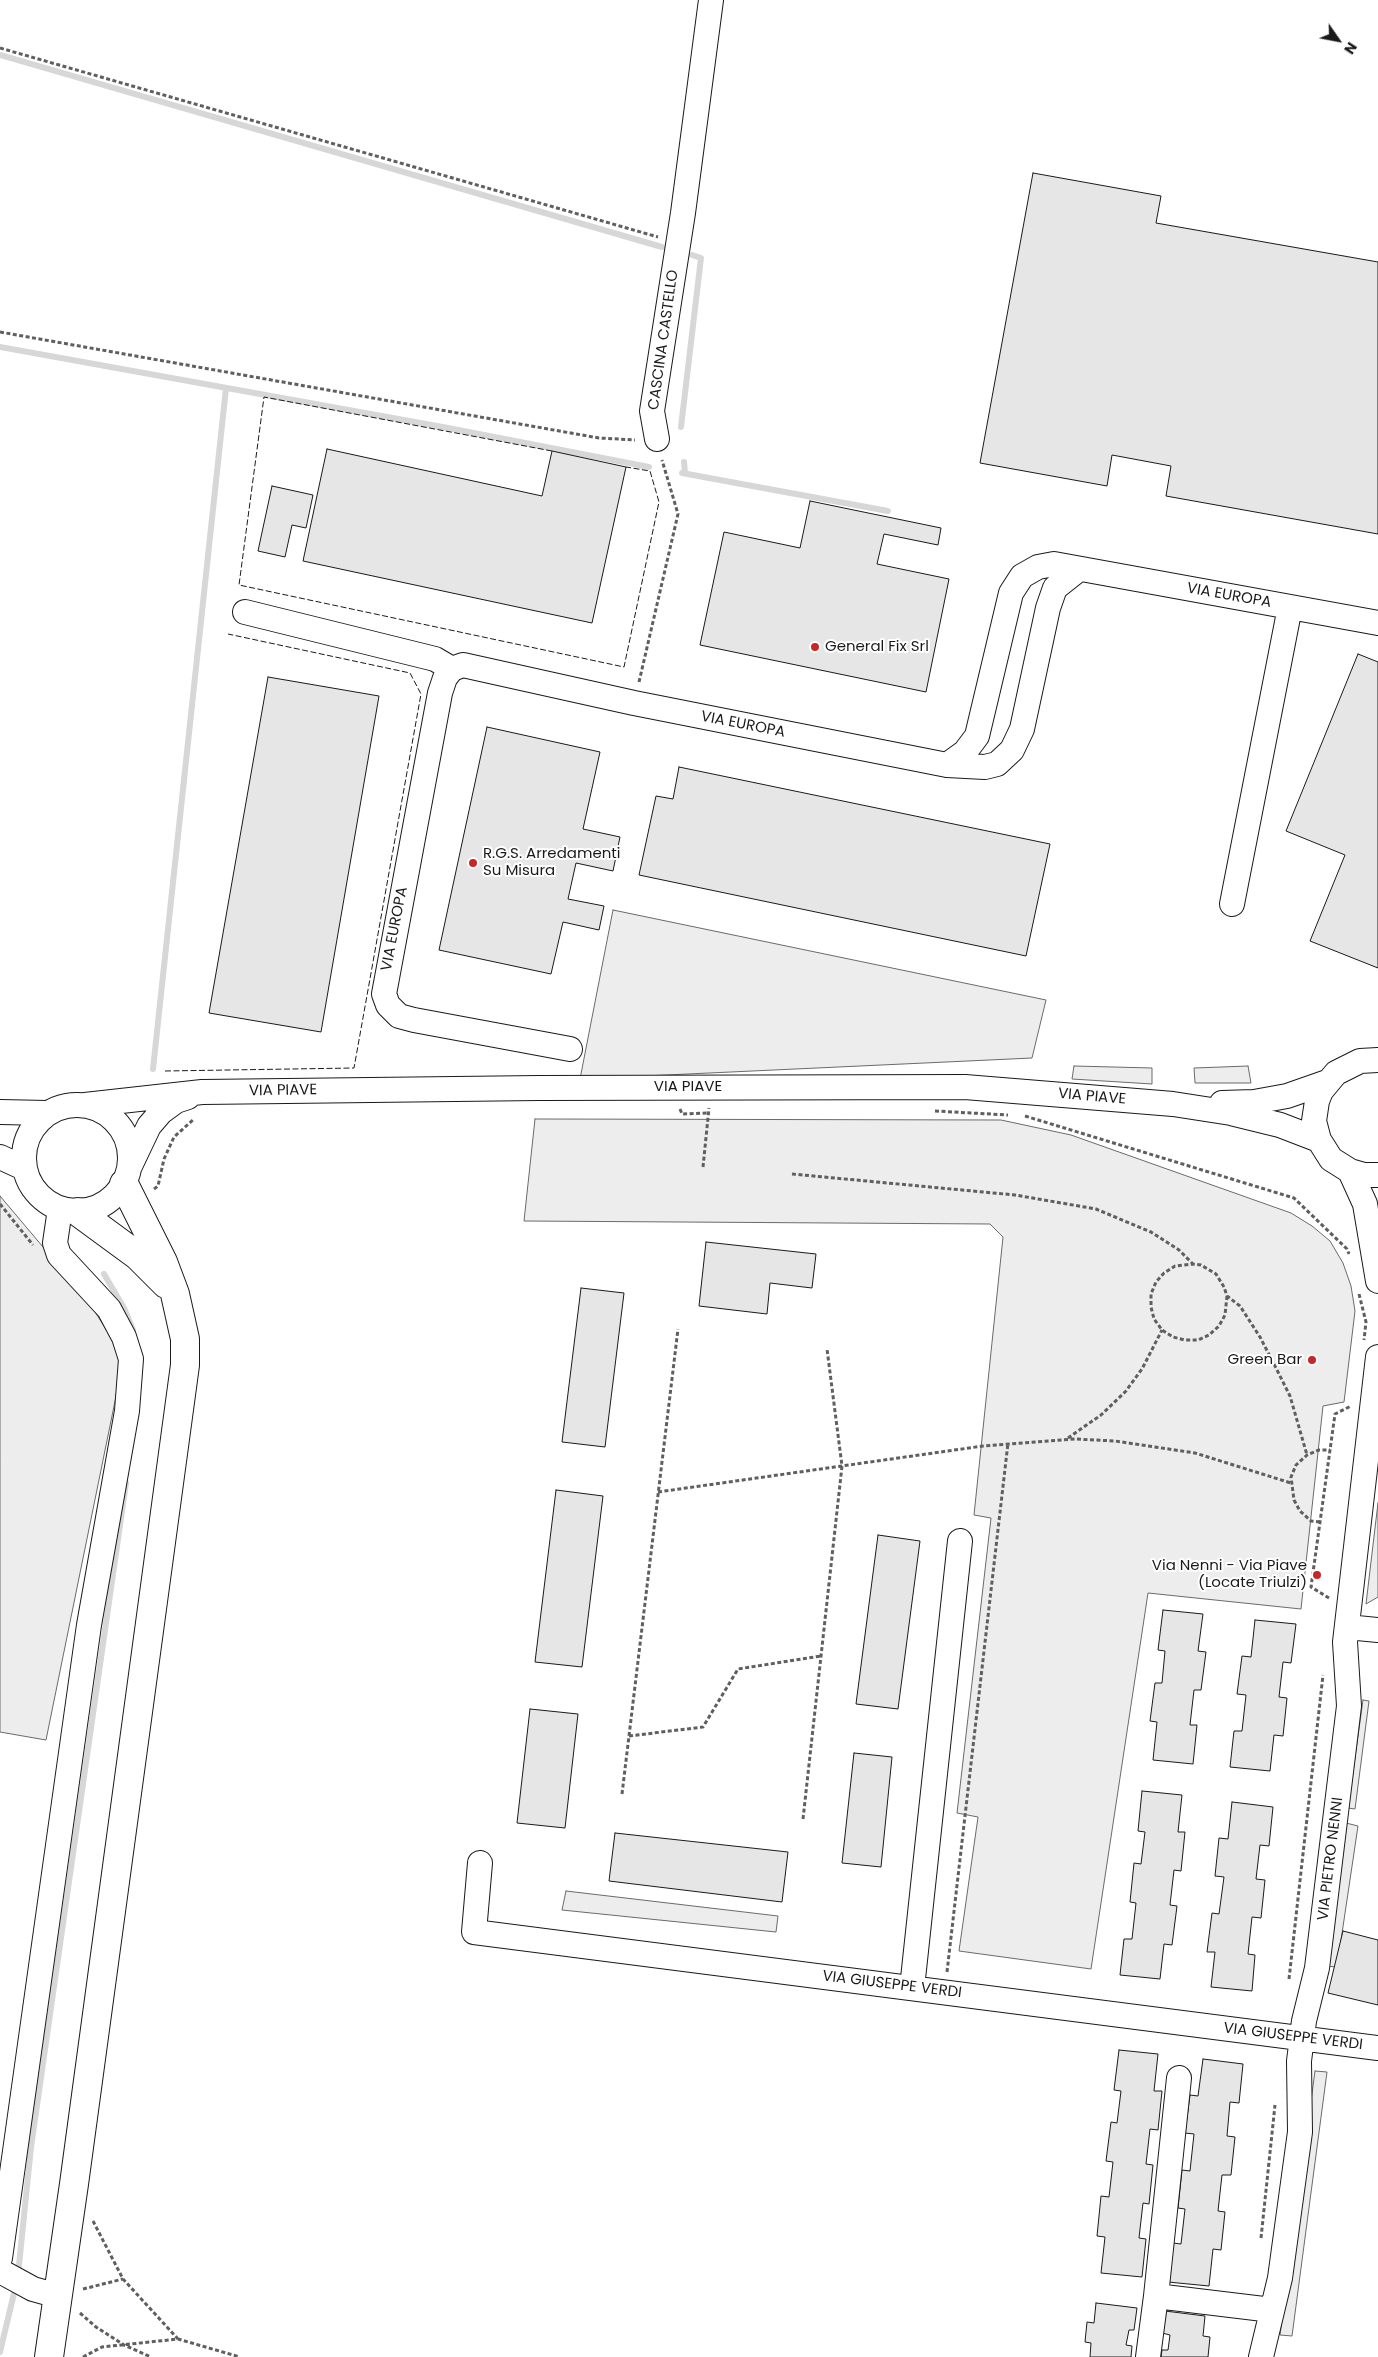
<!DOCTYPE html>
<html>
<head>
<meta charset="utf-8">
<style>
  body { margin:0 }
  #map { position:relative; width:1378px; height:2357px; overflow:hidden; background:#fff; font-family:Poppins,sans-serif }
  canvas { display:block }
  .north { position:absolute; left:1313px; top:15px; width:50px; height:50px; -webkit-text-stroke:4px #fff; paint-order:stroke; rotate:123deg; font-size:14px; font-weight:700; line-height:20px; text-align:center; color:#1a1a1a }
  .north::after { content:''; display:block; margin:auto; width:18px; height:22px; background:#1a1a1a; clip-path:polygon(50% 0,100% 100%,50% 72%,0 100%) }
</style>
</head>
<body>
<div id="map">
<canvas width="1378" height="2357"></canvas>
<div class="north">N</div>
</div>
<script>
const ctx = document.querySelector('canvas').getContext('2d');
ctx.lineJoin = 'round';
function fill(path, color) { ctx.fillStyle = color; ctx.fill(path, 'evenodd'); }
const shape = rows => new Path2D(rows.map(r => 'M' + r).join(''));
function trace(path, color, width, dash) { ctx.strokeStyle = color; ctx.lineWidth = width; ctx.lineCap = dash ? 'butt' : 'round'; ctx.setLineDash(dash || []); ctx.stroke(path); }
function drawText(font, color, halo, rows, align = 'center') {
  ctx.font = font + ' Poppins,sans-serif'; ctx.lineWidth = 4; ctx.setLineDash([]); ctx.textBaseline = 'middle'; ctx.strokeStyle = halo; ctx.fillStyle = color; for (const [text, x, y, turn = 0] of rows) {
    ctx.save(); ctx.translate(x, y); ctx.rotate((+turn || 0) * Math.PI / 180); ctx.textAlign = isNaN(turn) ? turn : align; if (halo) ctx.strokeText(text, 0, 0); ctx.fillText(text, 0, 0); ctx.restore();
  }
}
const built = shape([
  [613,910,1046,1000,1032,1058,580,1079,613,910],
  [1074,1066,1152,1068,1152,1084,1072,1079,1074,1066],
  [1248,1066,1251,1083,1195,1083,1194,1068,1248,1066],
  [535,1119,1001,1120,1071,1135,1291,1213,1312,1226,1330,1241,1343,1263,1351,1286,1355,1311,1344,1402,1323,1406,1301,1609,1148,1593,1091,1969,959,1951,978,1817,957,1813,991,1518,974,1515,1003,1237,990,1224,524,1221,535,1119],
  [0,1196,86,1298,124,1357,46,1740,0,1732,0,1196],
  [1378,1503,1378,1597,1366,1604,1378,1503],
  [1363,1700,1369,1701,1355,1809,1348,1808,1363,1700],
  [1346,1823,1358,1826,1337,1967,1326,1966,1346,1823],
  [566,1891,778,1916,776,1932,562,1910,566,1891],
  [1315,2071,1327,2072,1292,2336,1280,2335,1315,2071]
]);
fill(built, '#ededed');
trace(built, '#6a6a6a', 1);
trace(shape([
  [0,55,662,247],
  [0,347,448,428,649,467],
  [681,427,701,258,692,255],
  [684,462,685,473],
  [682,473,888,511],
  [153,1069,226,388],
  [104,1274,124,1308,133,1330],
  [18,2275,31,2147,126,1483],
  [0,2352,16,2285]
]), '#d7d7d7', 6);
const building = shape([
  [1033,173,1161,196,1156,223,1378,262,1378,534,1166,496,1171,466,1112,455,1107,486,980,463,1033,173],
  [327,449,542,496,552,451,626,467,592,623,303,561,327,449],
  [272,486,313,495,306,528,292,525,285,557,258,551,272,486],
  [810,501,941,528,938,545,884,534,877,564,949,579,926,692,700,645,724,532,800,548,810,501],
  [1358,654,1378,662,1378,968,1310,941,1345,855,1286,831,1358,654],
  [268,677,379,696,321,1032,209,1013,268,677],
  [487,727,600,752,583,829,620,837,613,871,576,863,568,899,604,906,599,930,563,922,551,974,439,950,487,727],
  [679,767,1050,844,1026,956,639,875,656,796,673,799,679,767],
  [706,1242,816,1254,812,1288,770,1283,767,1314,699,1306,706,1242],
  [581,1288,624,1293,605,1447,562,1442,581,1288],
  [556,1490,603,1496,582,1667,535,1662,556,1490],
  [878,1535,920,1541,898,1709,856,1704,878,1535],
  [1163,1610,1203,1614,1198,1651,1206,1652,1201,1690,1194,1690,1190,1725,1197,1725,1193,1764,1153,1760,1157,1722,1150,1721,1155,1683,1162,1683,1165,1651,1158,1650,1163,1610],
  [1255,1620,1296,1624,1291,1663,1283,1662,1279,1697,1287,1698,1283,1736,1274,1735,1270,1771,1230,1767,1234,1731,1242,1731,1246,1695,1237,1694,1242,1656,1251,1657,1255,1620],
  [530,1709,578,1714,565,1828,517,1823,530,1709],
  [854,1753,892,1757,881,1867,842,1863,854,1753],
  [1142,1791,1182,1795,1178,1832,1185,1832,1181,1871,1174,1870,1170,1905,1177,1906,1172,1945,1164,1944,1160,1979,1120,1975,1124,1939,1132,1939,1136,1903,1130,1902,1134,1863,1141,1864,1145,1832,1138,1831,1142,1791],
  [1232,1802,1273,1807,1269,1846,1260,1845,1256,1879,1265,1880,1261,1918,1252,1917,1248,1954,1255,1955,1252,1991,1211,1987,1215,1952,1207,1952,1212,1913,1219,1914,1224,1877,1215,1876,1219,1838,1228,1839,1232,1802],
  [615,1833,788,1852,782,1902,609,1881,615,1833],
  [1343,1931,1378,1940,1378,2005,1328,1993,1343,1931],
  [1119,2050,1158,2054,1154,2091,1162,2091,1158,2130,1150,2129,1146,2164,1153,2165,1149,2204,1143,2203,1139,2238,1146,2239,1142,2277,1101,2273,1105,2237,1097,2236,1101,2196,1109,2197,1113,2162,1106,2161,1111,2122,1117,2123,1121,2091,1114,2090,1119,2050],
  [1203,2059,1243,2064,1239,2103,1230,2102,1227,2136,1235,2137,1231,2175,1222,2175,1218,2211,1225,2212,1221,2250,1213,2249,1209,2286,1168,2282,1173,2243,1181,2244,1185,2209,1178,2208,1182,2170,1190,2171,1194,2134,1185,2133,1190,2095,1198,2096,1203,2059],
  [1096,2303,1137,2308,1134,2330,1129,2330,1126,2345,1132,2346,1131,2357,1090,2357,1091,2343,1085,2342,1087,2322,1094,2323,1096,2303],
  [1165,2311,1205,2316,1203,2336,1210,2337,1208,2357,1161,2357,1162,2350,1168,2350,1170,2335,1162,2333,1165,2311]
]);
fill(building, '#e6e6e6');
trace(building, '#1a1a1a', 1);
const minor = shape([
  [657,439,652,411,683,213,711,0],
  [245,612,435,659,452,669],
  [947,765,965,752,977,736,1011,593,1022,576,1038,567,1054,564,1378,623],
  [1232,904,1290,607],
  [570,1049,414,1020,399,1016,388,1005,384,994,440,693,445,678,452,669,463,665,634,703,947,765,985,767,997,764,1012,750,1022,729,1048,608,1055,588,1079,569],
  [1378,1060,1360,1061,1336,1073,1321,1091,1317,1101,1314,1121,1319,1140,1331,1159,1350,1171,1364,1175,1378,1175],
  [1222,1103,1254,1102,1287,1096,1327,1082],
  '24 1158a53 53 0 1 1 106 0a53 53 0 1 1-106 0Z',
  [85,1105,202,1092,539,1088,965,1087,1173,1104,1231,1113,1280,1125,1319,1140],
  [0,1112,47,1113],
  [0,1157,24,1168],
  [130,1166,149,1126,161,1112,176,1101,188,1097],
  [1350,1171,1365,1204,1378,1281],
  [1347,1627,1378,1630],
  [480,1863,474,1932,1378,2048],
  [912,1988,960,1541],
  [1179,2078,1156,2296,1272,2310],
  [0,2258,89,1625,127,1411,131,1359,124,1337,109,1309,59,1255,55,1243,60,1209],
  [0,2271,33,2289,58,2296],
  [1148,2357,1156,2296],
  [1261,2357,1280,2278,1300,2132,1299,2061,1304,2021,1317,1968,1349,1706,1345,1642,1378,1357]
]);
const highway = shape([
  [78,1212,138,1256,166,1284],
  [49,2357,74,2184,185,1365,185,1339,175,1294,163,1262,124,1184]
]);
trace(minor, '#1a1a1a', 26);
trace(highway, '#1a1a1a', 30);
trace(shape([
  [0,48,658,237],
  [0,332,599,438,635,440],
  [639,682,678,514,662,460],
  [680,1109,682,1114,708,1113],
  [935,1111,1008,1115],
  [1025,1116,1294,1198,1347,1249,1349,1254],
  [703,1167,709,1108],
  [792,1174,1015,1195,1096,1209,1151,1232,1179,1250,1193,1264],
  [154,1189,158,1186,164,1159,174,1137,194,1119],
  [0,1204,33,1245],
  [1359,1294,1366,1322,1364,1340],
  [1227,1296,1225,1315,1219,1326,1209,1335,1198,1340,1185,1340,1173,1337,1162,1330,1154,1319,1151,1307,1151,1294,1156,1282,1164,1273,1175,1266,1193,1264,1201,1265,1216,1274,1224,1287,1227,1296,1240,1306,1260,1337,1276,1368,1290,1396,1307,1455],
  [1068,1438,1101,1415,1126,1391,1142,1369,1162,1330],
  [658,1492,983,1446,1075,1439,1115,1441,1195,1453,1291,1483],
  [1320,1522,1311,1521,1300,1511,1294,1500,1291,1477,1296,1465,1307,1455,1319,1450,1330,1450],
  [1329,1598,1311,1587,1335,1414,1351,1406],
  [629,1736,703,1727,738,1669,821,1656],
  [622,1794,678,1329],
  [803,1819,842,1466,827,1349],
  [947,1972,1008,1443],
  [1289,1979,1323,1675],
  [93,2221,123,2279,178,2339],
  [1261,2238,1275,2105],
  [83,2289,123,2279],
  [80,2313,96,2327,124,2345,151,2357],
  [83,2357,102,2347,178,2339,240,2357]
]), '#5f5f5f', 3, [4, 2.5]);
trace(minor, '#fff', 24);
trace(highway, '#fff', 28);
trace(shape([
  [552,451,264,397,239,585,624,667,659,502,650,471,626,467],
  [165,1071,354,1068,421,694,410,673,228,634]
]), '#1a1a1a', 1, [6, 2.5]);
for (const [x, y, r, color] of [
  [815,647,5,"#c62828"],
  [473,863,5,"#c62828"],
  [1312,1360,5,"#c62828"],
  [1317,1575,5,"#c62828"]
]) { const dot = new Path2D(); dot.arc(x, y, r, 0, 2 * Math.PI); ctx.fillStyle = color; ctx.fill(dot); trace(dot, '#fff', 2); }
drawText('15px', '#1a1a1a', '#fff', [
  ["CASCINA CASTELLO",664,340,-82],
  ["VIA EUROPA",1229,596,10],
  ["VIA EUROPA",743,725,11],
  ["VIA EUROPA",395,929,-79],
  ["VIA PIAVE",688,1087],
  ["VIA PIAVE",283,1091,-1],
  ["VIA PIAVE",1092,1097,5],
  ["VIA PIETRO NENNI",1331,1859,-83],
  ["VIA GIUSEPPE VERDI",892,1985,7],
  ["VIA GIUSEPPE VERDI",1293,2037,7]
]);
drawText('15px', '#1a1a1a', '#fff', [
  ["General Fix Srl",825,647],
  ["R.G.S. Arredamenti",483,854],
  ["Su Misura",483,871],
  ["Green Bar",1302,1360,"right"],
  ["Via Nenni - Via Piave",1307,1566,"right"],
  ["(Locate Triulzi)",1307,1583,"right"]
], 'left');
</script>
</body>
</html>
